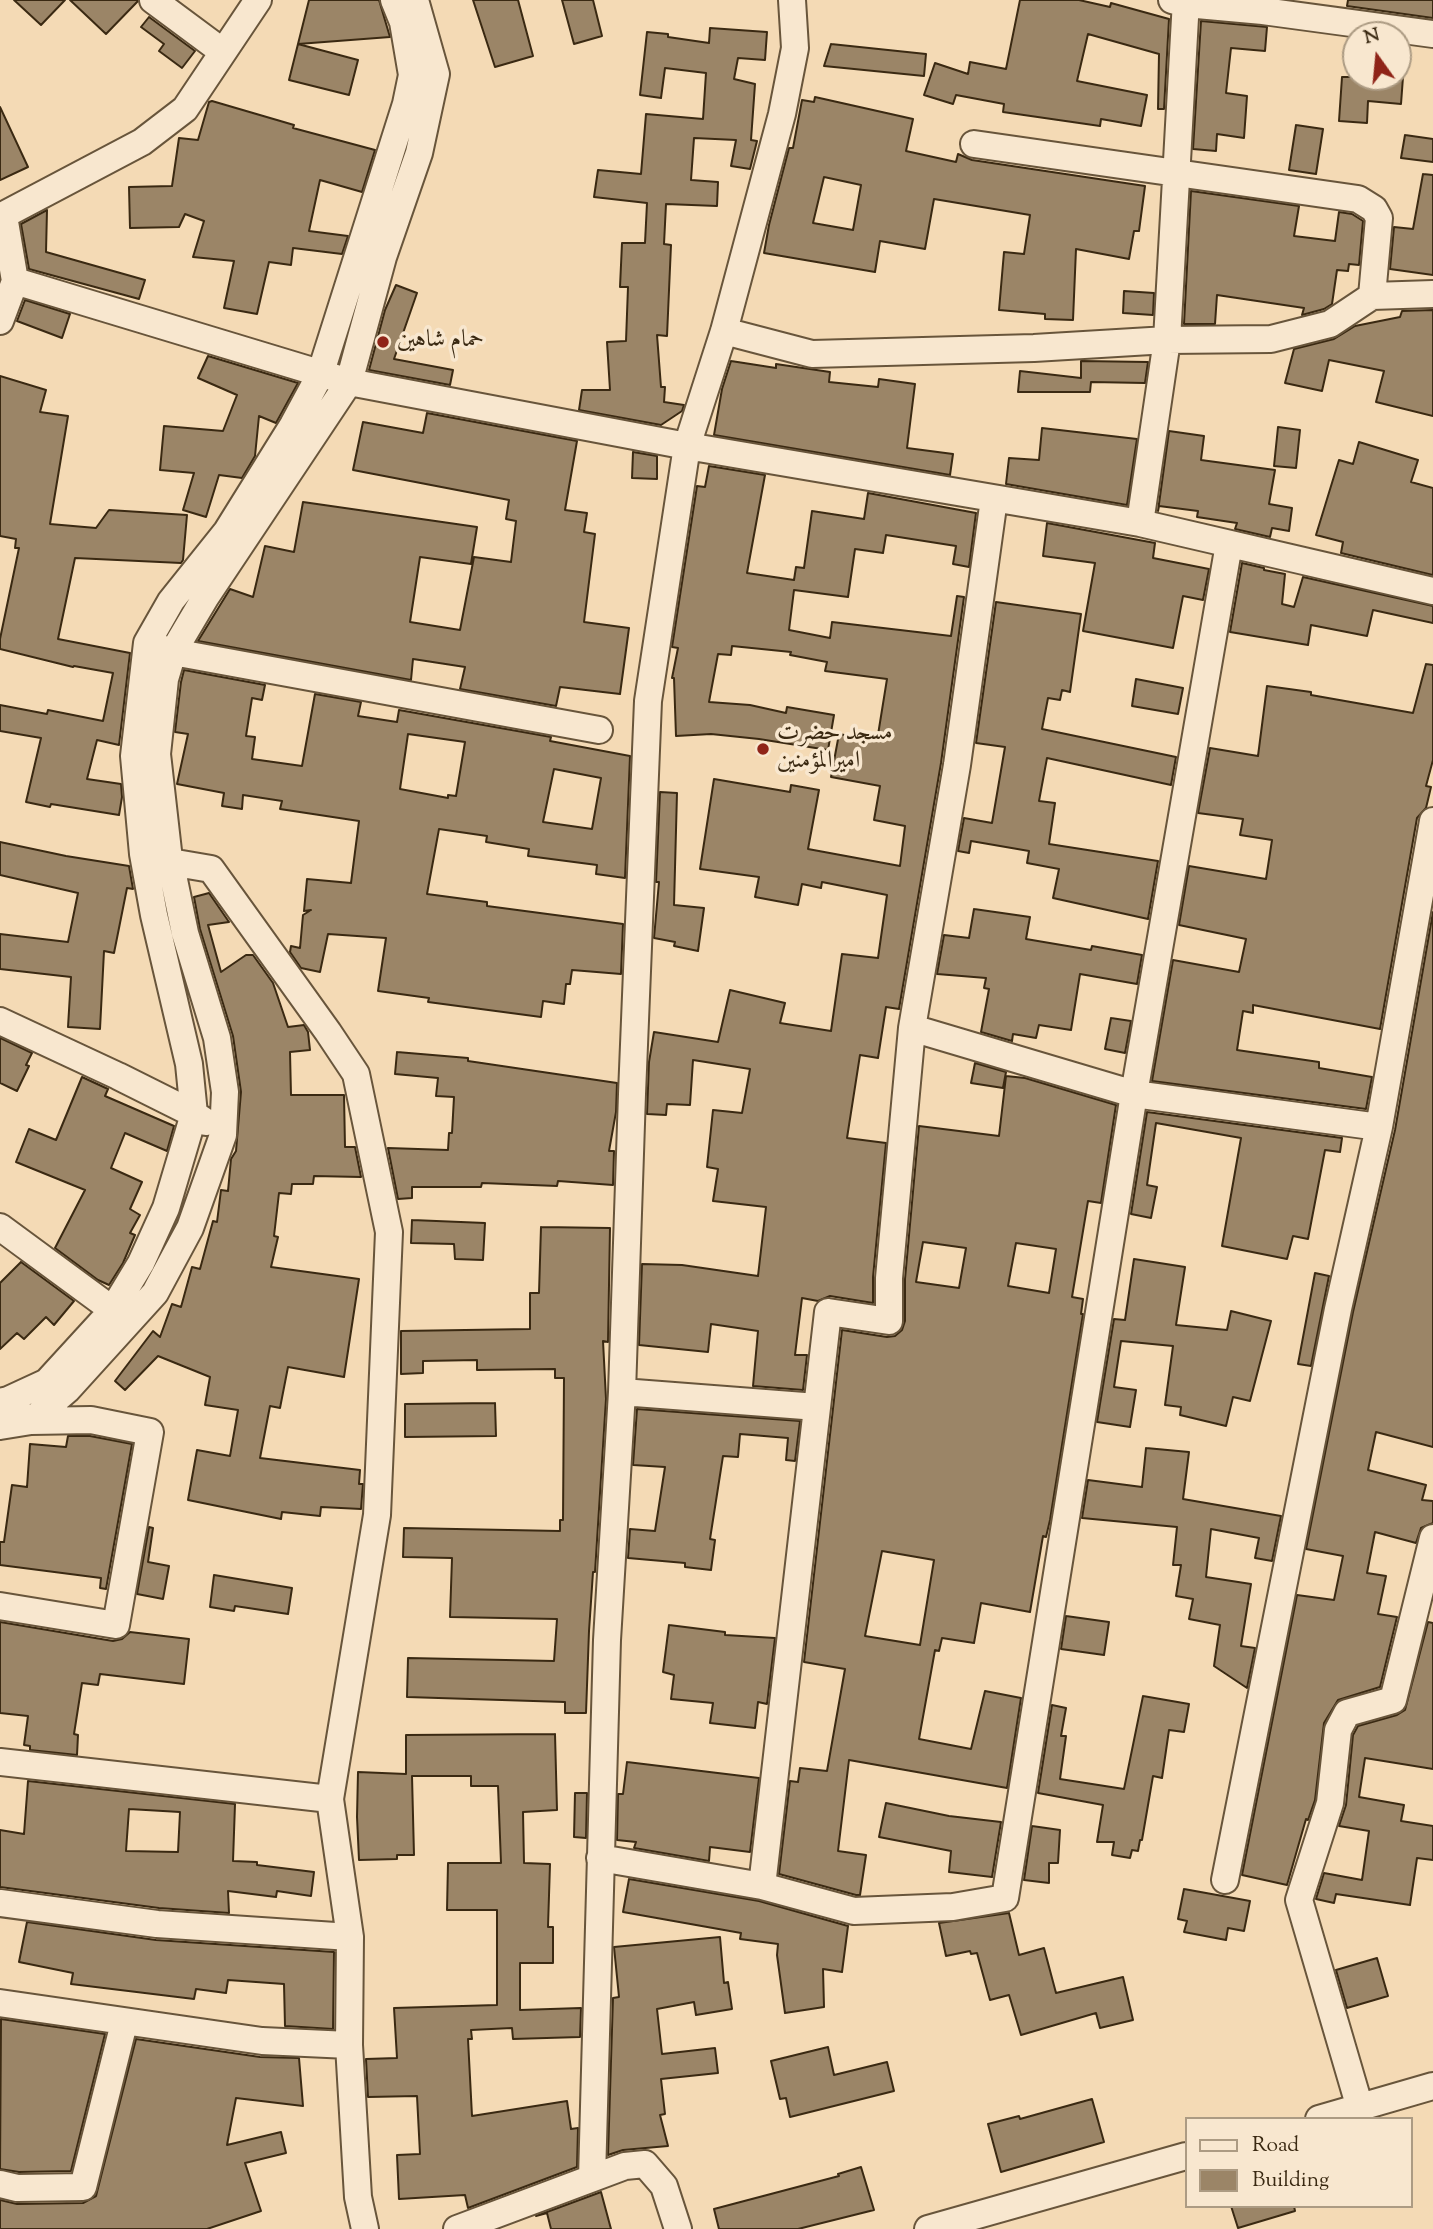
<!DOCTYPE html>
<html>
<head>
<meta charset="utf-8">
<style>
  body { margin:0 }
  #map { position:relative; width:1433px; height:2229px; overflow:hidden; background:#f4dab5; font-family:"Sorts Mill Goudy",serif }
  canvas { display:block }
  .legend { position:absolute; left:1185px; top:2117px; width:228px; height:91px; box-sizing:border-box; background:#f8e7cf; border:2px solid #ac9b83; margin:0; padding:9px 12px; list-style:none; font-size:21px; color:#3a2912 }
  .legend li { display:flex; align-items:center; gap:14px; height:35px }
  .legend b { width:35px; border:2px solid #ac9b83 }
  .north { position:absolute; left:1342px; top:21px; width:70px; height:70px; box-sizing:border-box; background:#f8e7cf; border:2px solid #ac9b83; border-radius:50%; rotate:345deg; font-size:19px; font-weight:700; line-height:28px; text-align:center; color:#3a2912 }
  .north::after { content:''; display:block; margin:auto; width:24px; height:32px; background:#8f2418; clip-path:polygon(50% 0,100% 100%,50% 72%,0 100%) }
</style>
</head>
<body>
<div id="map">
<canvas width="1433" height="2229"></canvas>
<ul class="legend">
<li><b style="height:9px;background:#f8e7cf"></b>Road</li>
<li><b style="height:19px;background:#9b8567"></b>Building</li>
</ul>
<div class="north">N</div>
</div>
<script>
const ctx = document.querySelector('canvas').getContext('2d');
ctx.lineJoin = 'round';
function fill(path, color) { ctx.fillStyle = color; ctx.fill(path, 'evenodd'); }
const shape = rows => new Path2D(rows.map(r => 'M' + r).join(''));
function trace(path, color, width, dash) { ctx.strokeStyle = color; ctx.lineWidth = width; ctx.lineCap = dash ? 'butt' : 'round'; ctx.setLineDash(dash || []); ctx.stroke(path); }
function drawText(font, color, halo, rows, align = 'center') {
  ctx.font = font + ' "Sorts Mill Goudy",Amiri,serif'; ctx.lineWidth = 7; ctx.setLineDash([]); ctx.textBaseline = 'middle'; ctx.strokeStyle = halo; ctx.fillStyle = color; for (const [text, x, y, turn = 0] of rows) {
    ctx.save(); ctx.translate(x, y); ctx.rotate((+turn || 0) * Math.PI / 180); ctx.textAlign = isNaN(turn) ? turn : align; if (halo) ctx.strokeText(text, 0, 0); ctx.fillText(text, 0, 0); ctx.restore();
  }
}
const building = shape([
  [14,0,65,0,41,25,14,0],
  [70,0,138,0,138,1,106,34,70,0],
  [309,0,379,0,390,37,298,44,309,0],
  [473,0,518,0,533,56,495,67,473,0],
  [562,0,593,0,602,36,574,44,562,0],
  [1020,0,1079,0,1110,7,1111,3,1169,19,1164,109,1158,109,1159,54,1088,34,1077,81,1147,95,1141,126,1101,119,1100,126,1003,112,1004,104,956,95,953,104,924,95,935,63,968,74,970,62,1006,69,1020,0],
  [1348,0,1433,0,1433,18,1347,6,1348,0],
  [149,17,195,51,182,68,159,51,164,44,141,27,149,17],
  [1201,21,1267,27,1265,51,1231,48,1226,93,1247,96,1244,138,1217,134,1216,151,1193,149,1201,21],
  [710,28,767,32,765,60,738,58,734,79,755,84,751,140,757,141,750,169,731,166,736,140,694,138,691,180,718,182,717,206,666,204,664,244,671,245,667,336,657,335,661,387,665,387,664,402,684,405,682,411,661,425,579,410,582,390,610,390,607,342,626,341,628,287,620,287,622,243,645,243,647,203,594,197,598,170,641,174,646,114,703,119,706,73,665,68,661,98,640,95,647,32,668,34,668,37,709,43,710,28],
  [298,44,358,60,349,95,289,80,298,44],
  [831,44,926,54,924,76,824,66,831,44],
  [1342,77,1403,77,1401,104,1368,101,1367,123,1339,121,1342,77],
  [815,97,913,119,906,151,956,162,958,154,972,160,1145,186,1139,231,1134,231,1129,259,1076,249,1073,320,1045,319,1045,314,999,310,1004,252,1024,254,1030,215,934,199,925,249,880,241,875,272,764,253,769,225,789,148,793,148,802,100,814,102,815,97],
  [824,177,861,185,853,230,813,223,824,177],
  [212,101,294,125,293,128,375,150,362,192,320,180,309,231,348,236,342,254,293,248,291,265,269,262,257,314,224,308,234,261,193,257,204,221,185,214,179,227,130,228,129,187,172,186,179,138,198,140,209,102,212,101],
  [0,107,28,167,0,180,0,107],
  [1296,125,1323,129,1316,174,1289,170,1296,125],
  [1405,135,1433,139,1433,162,1401,158,1405,135],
  [1423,174,1433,175,1433,275,1390,269,1394,227,1413,229,1423,174],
  [1191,191,1299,206,1294,236,1335,241,1339,212,1352,214,1363,221,1359,265,1349,264,1348,271,1337,270,1332,304,1324,309,1302,315,1304,308,1217,295,1215,324,1184,324,1191,191],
  [47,210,46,252,145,280,139,299,29,269,21,224,47,210],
  [396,285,417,293,394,359,453,370,450,385,369,370,385,310,396,285],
  [1124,291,1154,293,1153,315,1123,313,1124,291],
  [25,300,70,314,62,338,17,321,25,300],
  [1433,310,1433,416,1376,402,1384,371,1329,360,1322,391,1285,383,1294,349,1334,339,1355,326,1400,317,1402,311,1433,310],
  [208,356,298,383,276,423,259,416,255,456,242,478,219,475,206,517,183,510,194,473,160,470,164,426,223,431,237,395,198,378,208,356],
  [731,361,776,368,776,364,830,372,829,382,878,387,879,379,915,384,907,448,953,454,950,475,714,435,722,389,731,361],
  [1081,361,1148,362,1145,383,1091,382,1090,392,1018,392,1020,371,1081,378,1081,361],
  [0,376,46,390,40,412,68,416,50,524,96,528,109,510,187,515,183,560,181,563,75,558,58,639,130,653,119,745,97,740,87,779,121,784,122,797,119,815,51,804,50,807,26,802,41,738,0,731,0,705,47,714,48,710,103,721,113,673,74,666,73,667,0,649,0,639,19,548,15,548,16,539,0,536,0,376],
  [427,413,577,441,565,510,587,513,584,532,595,534,584,622,629,628,620,694,560,687,556,706,460,689,465,667,413,659,411,680,198,641,230,589,253,597,265,546,294,552,303,502,477,527,471,564,420,557,410,622,460,630,474,557,511,562,516,521,506,519,509,500,353,470,363,422,423,433,427,413],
  [1278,427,1300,430,1296,468,1274,466,1278,427],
  [1042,428,1137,439,1127,505,1006,484,1009,458,1039,460,1042,428],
  [1169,431,1204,436,1201,460,1275,470,1269,504,1292,508,1289,531,1272,528,1270,537,1235,529,1237,523,1197,517,1198,511,1159,506,1158,511,1169,431],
  [1359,442,1418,460,1411,482,1433,488,1433,575,1341,553,1343,542,1316,535,1339,460,1353,464,1359,442],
  [633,452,657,456,657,479,632,478,633,452],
  [709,466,765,475,747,573,794,580,796,567,804,568,812,511,864,519,868,493,976,513,969,567,953,564,956,546,886,535,883,553,855,549,848,597,794,590,789,630,830,638,832,622,951,636,957,596,964,597,941,763,899,1009,886,1007,878,1058,860,1055,847,1138,886,1143,873,1277,873,1303,830,1296,818,1301,802,1298,795,1355,807,1355,803,1390,753,1386,758,1331,711,1324,708,1352,639,1345,642,1264,682,1265,758,1276,766,1207,713,1201,718,1169,707,1167,713,1110,742,1113,750,1069,693,1060,690,1105,667,1104,666,1115,647,1114,649,1062,654,1032,718,1042,730,990,785,1003,780,1023,831,1031,842,954,878,958,887,895,822,882,821,888,802,884,798,905,755,897,759,877,700,869,714,779,790,792,791,785,819,790,808,849,900,866,905,826,874,820,880,786,831,777,839,734,877,741,887,679,825,671,827,662,790,655,791,652,732,646,731,655,718,654,709,702,750,705,786,713,787,707,834,715,828,750,759,739,711,734,676,736,674,678,672,678,678,648,672,647,697,486,705,487,709,466],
  [1047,523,1155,543,1153,558,1209,569,1203,600,1183,596,1173,648,1083,631,1095,563,1043,556,1047,523],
  [1242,563,1264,568,1264,570,1285,574,1282,604,1294,607,1303,577,1433,606,1433,623,1373,610,1367,636,1311,625,1308,645,1230,632,1242,563],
  [996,602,1081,614,1070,692,1062,690,1060,700,1048,698,1042,729,1176,757,1171,785,1047,758,1039,801,1055,803,1049,844,1158,861,1148,919,1053,898,1059,869,1027,863,1029,851,971,841,969,853,958,851,964,818,992,823,1005,747,976,743,996,602],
  [1426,664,1433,665,1433,760,1426,786,1431,787,1426,808,1417,818,1380,1029,1253,1005,1253,1013,1243,1011,1237,1050,1319,1062,1319,1068,1372,1077,1366,1109,1152,1081,1173,960,1239,972,1246,939,1179,925,1189,866,1266,879,1272,840,1240,835,1243,819,1198,813,1210,748,1258,756,1267,686,1311,692,1311,695,1413,713,1426,664],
  [184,670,265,685,262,700,252,698,246,736,255,737,252,759,302,766,315,694,361,702,358,716,397,722,399,710,551,737,550,741,630,756,625,878,596,874,597,865,528,856,529,849,486,842,487,836,439,829,427,894,487,902,487,906,623,924,621,974,572,970,570,984,566,984,564,1004,543,1001,541,1017,428,1002,429,998,378,991,386,938,328,934,320,972,301,968,290,952,291,946,300,948,303,915,311,910,304,911,307,879,351,883,359,821,280,809,282,801,243,795,242,809,222,806,224,793,177,784,188,734,175,732,181,682,184,670],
  [408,734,465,742,456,796,448,795,448,798,400,789,408,734],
  [554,769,601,778,592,829,543,822,554,769],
  [1136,679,1183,688,1178,714,1132,706,1136,679],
  [660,792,677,793,674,905,704,908,698,951,674,946,675,942,654,938,659,882,656,882,660,792],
  [0,842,66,856,129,866,133,889,127,888,114,953,104,951,100,1029,68,1027,71,977,0,969,0,934,68,942,78,893,0,875,0,842],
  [209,893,229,922,208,925,221,972,246,955,253,955,273,983,288,1027,304,1025,308,1032,310,1050,290,1052,291,1095,344,1095,345,1147,355,1147,361,1177,314,1176,313,1184,292,1184,291,1194,279,1193,274,1236,278,1237,271,1267,359,1279,344,1377,288,1367,280,1408,270,1406,260,1458,360,1470,359,1484,363,1484,361,1509,321,1507,320,1516,282,1512,281,1519,188,1500,197,1450,230,1456,238,1410,205,1405,210,1377,158,1356,125,1390,115,1381,153,1331,160,1337,172,1304,181,1307,192,1267,200,1269,213,1221,217,1222,221,1190,228,1191,231,1159,236,1151,241,1092,233,1036,200,929,194,897,209,893],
  [974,909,1030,917,1026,939,1091,950,1092,946,1142,955,1137,984,1080,974,1071,1030,1039,1025,1036,1038,1013,1034,1012,1041,981,1032,989,989,984,988,986,978,937,974,944,935,969,938,974,909],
  [1433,912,1433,1447,1376,1432,1368,1470,1426,1485,1422,1500,1433,1501,1433,1523,1421,1528,1416,1543,1375,1532,1367,1573,1386,1576,1378,1614,1397,1617,1380,1687,1338,1700,1324,1723,1315,1800,1308,1820,1306,1819,1287,1885,1242,1875,1297,1595,1334,1600,1343,1556,1306,1549,1353,1312,1395,1130,1433,912],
  [1111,1018,1131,1021,1125,1053,1105,1049,1111,1018],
  [0,1038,32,1053,26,1065,29,1066,17,1091,0,1083,0,1038],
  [397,1052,468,1058,468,1061,617,1083,616,1112,609,1151,614,1151,613,1185,558,1181,557,1186,482,1183,481,1187,412,1187,412,1198,398,1199,388,1148,448,1150,449,1133,452,1133,454,1097,436,1096,438,1078,395,1074,397,1052],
  [975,1063,1006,1072,1003,1088,971,1083,975,1063],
  [1006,1076,1025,1078,1116,1105,1101,1203,1088,1201,1072,1297,1083,1299,1081,1314,1083,1314,1050,1520,1046,1537,1043,1536,1030,1612,981,1603,974,1643,942,1638,939,1651,935,1650,919,1739,971,1749,985,1691,1021,1698,1007,1788,849,1760,838,1851,866,1855,860,1895,856,1895,779,1874,790,1781,798,1782,800,1768,827,1771,845,1669,804,1662,842,1330,887,1337,895,1336,902,1330,905,1321,905,1279,919,1126,999,1136,1006,1076],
  [923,1242,966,1248,959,1288,916,1282,923,1242],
  [1016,1243,1056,1249,1049,1293,1008,1286,1016,1243],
  [882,1551,934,1560,920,1645,865,1636,882,1551],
  [82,1077,108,1089,105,1096,174,1126,167,1151,125,1133,111,1168,142,1182,130,1209,140,1215,130,1233,135,1235,123,1263,109,1285,98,1280,55,1248,85,1190,16,1162,29,1129,56,1140,82,1077],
  [1147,1112,1342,1138,1340,1152,1325,1150,1308,1239,1293,1236,1287,1259,1222,1246,1241,1138,1156,1123,1147,1185,1157,1187,1151,1218,1131,1214,1147,1112],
  [412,1220,485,1223,483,1260,455,1259,454,1244,411,1243,412,1220],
  [541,1227,610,1228,608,1342,603,1341,606,1399,595,1572,593,1572,589,1631,586,1713,565,1713,565,1702,407,1697,408,1658,554,1661,557,1619,450,1617,452,1558,403,1557,404,1528,560,1531,560,1520,563,1520,564,1378,555,1378,555,1369,477,1370,477,1360,423,1361,423,1373,401,1374,401,1331,530,1329,530,1293,539,1293,541,1227],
  [1134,1259,1185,1267,1176,1325,1227,1330,1231,1311,1271,1321,1250,1401,1233,1397,1226,1426,1180,1415,1181,1407,1165,1405,1173,1346,1121,1341,1114,1387,1136,1390,1130,1427,1097,1422,1114,1319,1125,1320,1134,1259],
  [21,1262,74,1301,54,1325,46,1317,24,1339,17,1333,0,1349,0,1283,21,1262],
  [1315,1273,1329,1276,1311,1366,1298,1364,1315,1273],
  [495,1403,496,1436,405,1437,405,1404,495,1403],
  [637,1409,800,1421,795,1461,786,1460,788,1438,740,1434,738,1457,723,1456,710,1539,715,1540,711,1570,685,1567,685,1563,628,1558,630,1529,655,1531,665,1467,633,1465,637,1409],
  [68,1436,90,1436,132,1444,106,1589,100,1588,101,1578,0,1565,0,1542,4,1542,12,1485,27,1487,30,1444,66,1447,68,1436],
  [1146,1448,1189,1452,1183,1499,1281,1516,1272,1561,1255,1558,1259,1538,1211,1529,1206,1577,1251,1584,1241,1646,1255,1648,1247,1688,1214,1666,1220,1625,1189,1619,1193,1599,1176,1596,1181,1565,1173,1565,1177,1527,1082,1518,1088,1480,1142,1487,1146,1448],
  [149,1527,153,1528,148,1562,169,1566,163,1599,137,1594,149,1527],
  [214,1575,292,1588,288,1614,235,1606,234,1611,210,1607,214,1575],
  [1066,1616,1109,1622,1104,1655,1061,1649,1066,1616],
  [0,1622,113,1641,122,1639,130,1632,189,1639,184,1684,100,1674,98,1685,82,1683,74,1734,78,1735,77,1755,30,1750,30,1746,24,1745,28,1716,0,1713,0,1622],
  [1428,1622,1433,1623,1433,1769,1365,1758,1359,1797,1404,1805,1401,1821,1433,1826,1433,1860,1417,1858,1410,1905,1336,1894,1334,1903,1316,1899,1324,1873,1362,1880,1369,1831,1339,1826,1346,1805,1353,1735,1358,1726,1397,1715,1405,1710,1428,1622],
  [669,1625,725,1632,725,1635,775,1638,767,1704,758,1702,755,1728,710,1723,713,1703,671,1699,674,1675,663,1672,669,1625],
  [1143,1696,1189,1704,1184,1732,1169,1730,1162,1778,1153,1776,1142,1840,1140,1840,1138,1851,1132,1850,1130,1858,1112,1855,1114,1842,1097,1842,1103,1805,1038,1793,1052,1705,1066,1708,1061,1736,1066,1736,1060,1779,1124,1789,1143,1696],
  [555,1734,557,1810,523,1812,524,1863,550,1864,548,1927,553,1927,553,1963,520,1963,520,2010,581,2008,580,2037,513,2039,512,2028,471,2030,472,2039,468,2039,472,2116,567,2101,571,2129,578,2128,577,2167,468,2208,465,2195,399,2199,397,2155,420,2154,417,2096,368,2097,366,2059,397,2058,394,2008,497,2005,497,1910,447,1910,448,1863,501,1863,498,1786,471,1786,471,1776,412,1776,414,1855,397,1855,397,1859,359,1860,357,1817,358,1772,406,1774,406,1735,555,1734],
  [627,1762,759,1778,750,1852,710,1847,709,1861,634,1848,636,1842,617,1840,618,1794,623,1794,627,1762],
  [28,1781,235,1804,233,1861,257,1862,257,1865,314,1872,311,1896,277,1891,276,1897,228,1891,229,1913,159,1908,0,1887,0,1830,24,1834,28,1781],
  [129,1809,180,1812,178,1852,126,1851,129,1809],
  [575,1793,587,1793,586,1838,574,1837,575,1793],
  [886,1803,949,1816,1001,1822,992,1877,949,1872,951,1851,879,1837,886,1803],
  [1032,1826,1060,1830,1058,1863,1049,1863,1049,1883,1024,1880,1032,1826],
  [629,1879,759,1901,848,1926,842,1972,823,1969,824,2007,785,2013,777,1955,778,1944,740,1939,741,1933,623,1912,629,1879],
  [1184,1889,1250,1901,1244,1931,1228,1928,1226,1940,1184,1932,1187,1921,1178,1919,1184,1889],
  [1009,1913,1019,1955,1044,1948,1056,1993,1123,1977,1133,2020,1100,2028,1096,2013,1021,2035,1009,1995,990,2000,977,1953,971,1954,970,1951,946,1956,939,1923,1009,1913],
  [27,1922,156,1940,334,1952,333,2029,285,2026,284,1984,228,1980,226,1993,196,1989,194,1999,71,1984,73,1973,19,1962,27,1922],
  [720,1937,724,1983,728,1982,732,2009,696,2015,694,2002,657,2009,662,2054,715,2048,718,2073,661,2079,665,2114,660,2115,668,2146,623,2150,608,2155,613,1998,619,1997,614,1947,720,1937],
  [1377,1958,1388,1996,1347,2008,1336,1970,1377,1958],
  [1,2019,105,2034,71,2171,19,2172,0,2169,1,2019],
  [136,2039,260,2057,299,2058,303,2106,236,2098,227,2145,281,2132,286,2153,245,2163,261,2211,207,2229,0,2229,0,2200,17,2204,83,2203,96,2196,136,2039],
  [828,2047,834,2075,887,2062,894,2091,790,2117,786,2098,780,2099,771,2061,828,2047],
  [1092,2099,1104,2142,1001,2172,988,2124,1019,2116,1020,2119,1092,2099],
  [861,2167,874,2210,798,2229,719,2229,714,2209,839,2176,838,2174,861,2167],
  [601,2192,611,2229,551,2229,547,2213,536,2216,601,2192],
  [1231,2206,1294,2206,1295,2211,1238,2228,1231,2206]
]);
fill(building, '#9b8567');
trace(building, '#3a2912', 2);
const street = shape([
  [153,0,223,52],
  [1172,0,1186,4,1263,11,1433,34],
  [974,144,1358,199,1374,209,1379,218,1372,296],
  [4,216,15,281,349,382,687,446,1140,523,1433,591],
  [0,217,142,142,185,109,258,0],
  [0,321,15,281],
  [724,331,812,354,1034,348,1167,340,1271,339,1330,324,1372,296,1433,294],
  [1140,523,1167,340,1186,0],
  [157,647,173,652,599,730],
  [170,862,211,869,328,1032,356,1074,389,1232,377,1515,330,1799,350,1937,349,2045,358,2197,365,2229],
  [0,1021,118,1076,194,1114,206,1122],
  [912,1028,1134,1094,1379,1127],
  [0,1227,125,1319],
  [622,1392,817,1407],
  [0,1402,8,1400,47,1382,112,1311,141,1263,166,1208,194,1114,189,1064,154,915,143,854,134,756,147,643,171,601,227,531,293,425,320,375,406,104,412,75,403,22,394,0],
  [0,1426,31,1421,67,1390,155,1293,190,1228,223,1135,225,1092,217,1038,185,933,168,851,157,754,165,679,173,652,205,598,349,382,383,257,419,153,436,74,415,0],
  [0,1606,116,1625,150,1432,91,1420,31,1421,27,1417],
  [0,1762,330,1799],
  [600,1858,762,1886,854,1911,953,1907,1005,1898,1134,1094,1229,544],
  [1225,1880,1338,1309,1379,1127,1433,821],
  [762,1886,828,1312,889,1321,889,1278,912,1028,957,765,994,499],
  [0,1903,157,1924,350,1937],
  [0,2003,262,2041,349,2045],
  [1360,2108,1299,1900,1330,1803,1338,1730,1347,1713,1393,1700,1433,1538],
  [1319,2119,1433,2086],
  [592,2178,607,1640,622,1392,632,1094,648,701,687,446,724,331,782,114,795,48,792,0],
  [0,2184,17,2188,83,2187,124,2023],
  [457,2229,625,2166,645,2164,664,2186,678,2229],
  [928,2229,1186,2156]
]);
trace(street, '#68553b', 30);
trace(street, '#f8e7cf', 26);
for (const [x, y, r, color] of [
  [383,342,7,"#8f2418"],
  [763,749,7,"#8f2418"]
]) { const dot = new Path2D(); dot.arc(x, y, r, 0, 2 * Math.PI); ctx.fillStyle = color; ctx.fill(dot); trace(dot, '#f8e7cf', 2.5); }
drawText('24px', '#3a2912', '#f8e7cf', [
  ["حمام شاهین",397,342],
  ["مسجد حضرت",777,735],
  ["امیرالمؤمنین",777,763]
], 'left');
</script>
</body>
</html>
